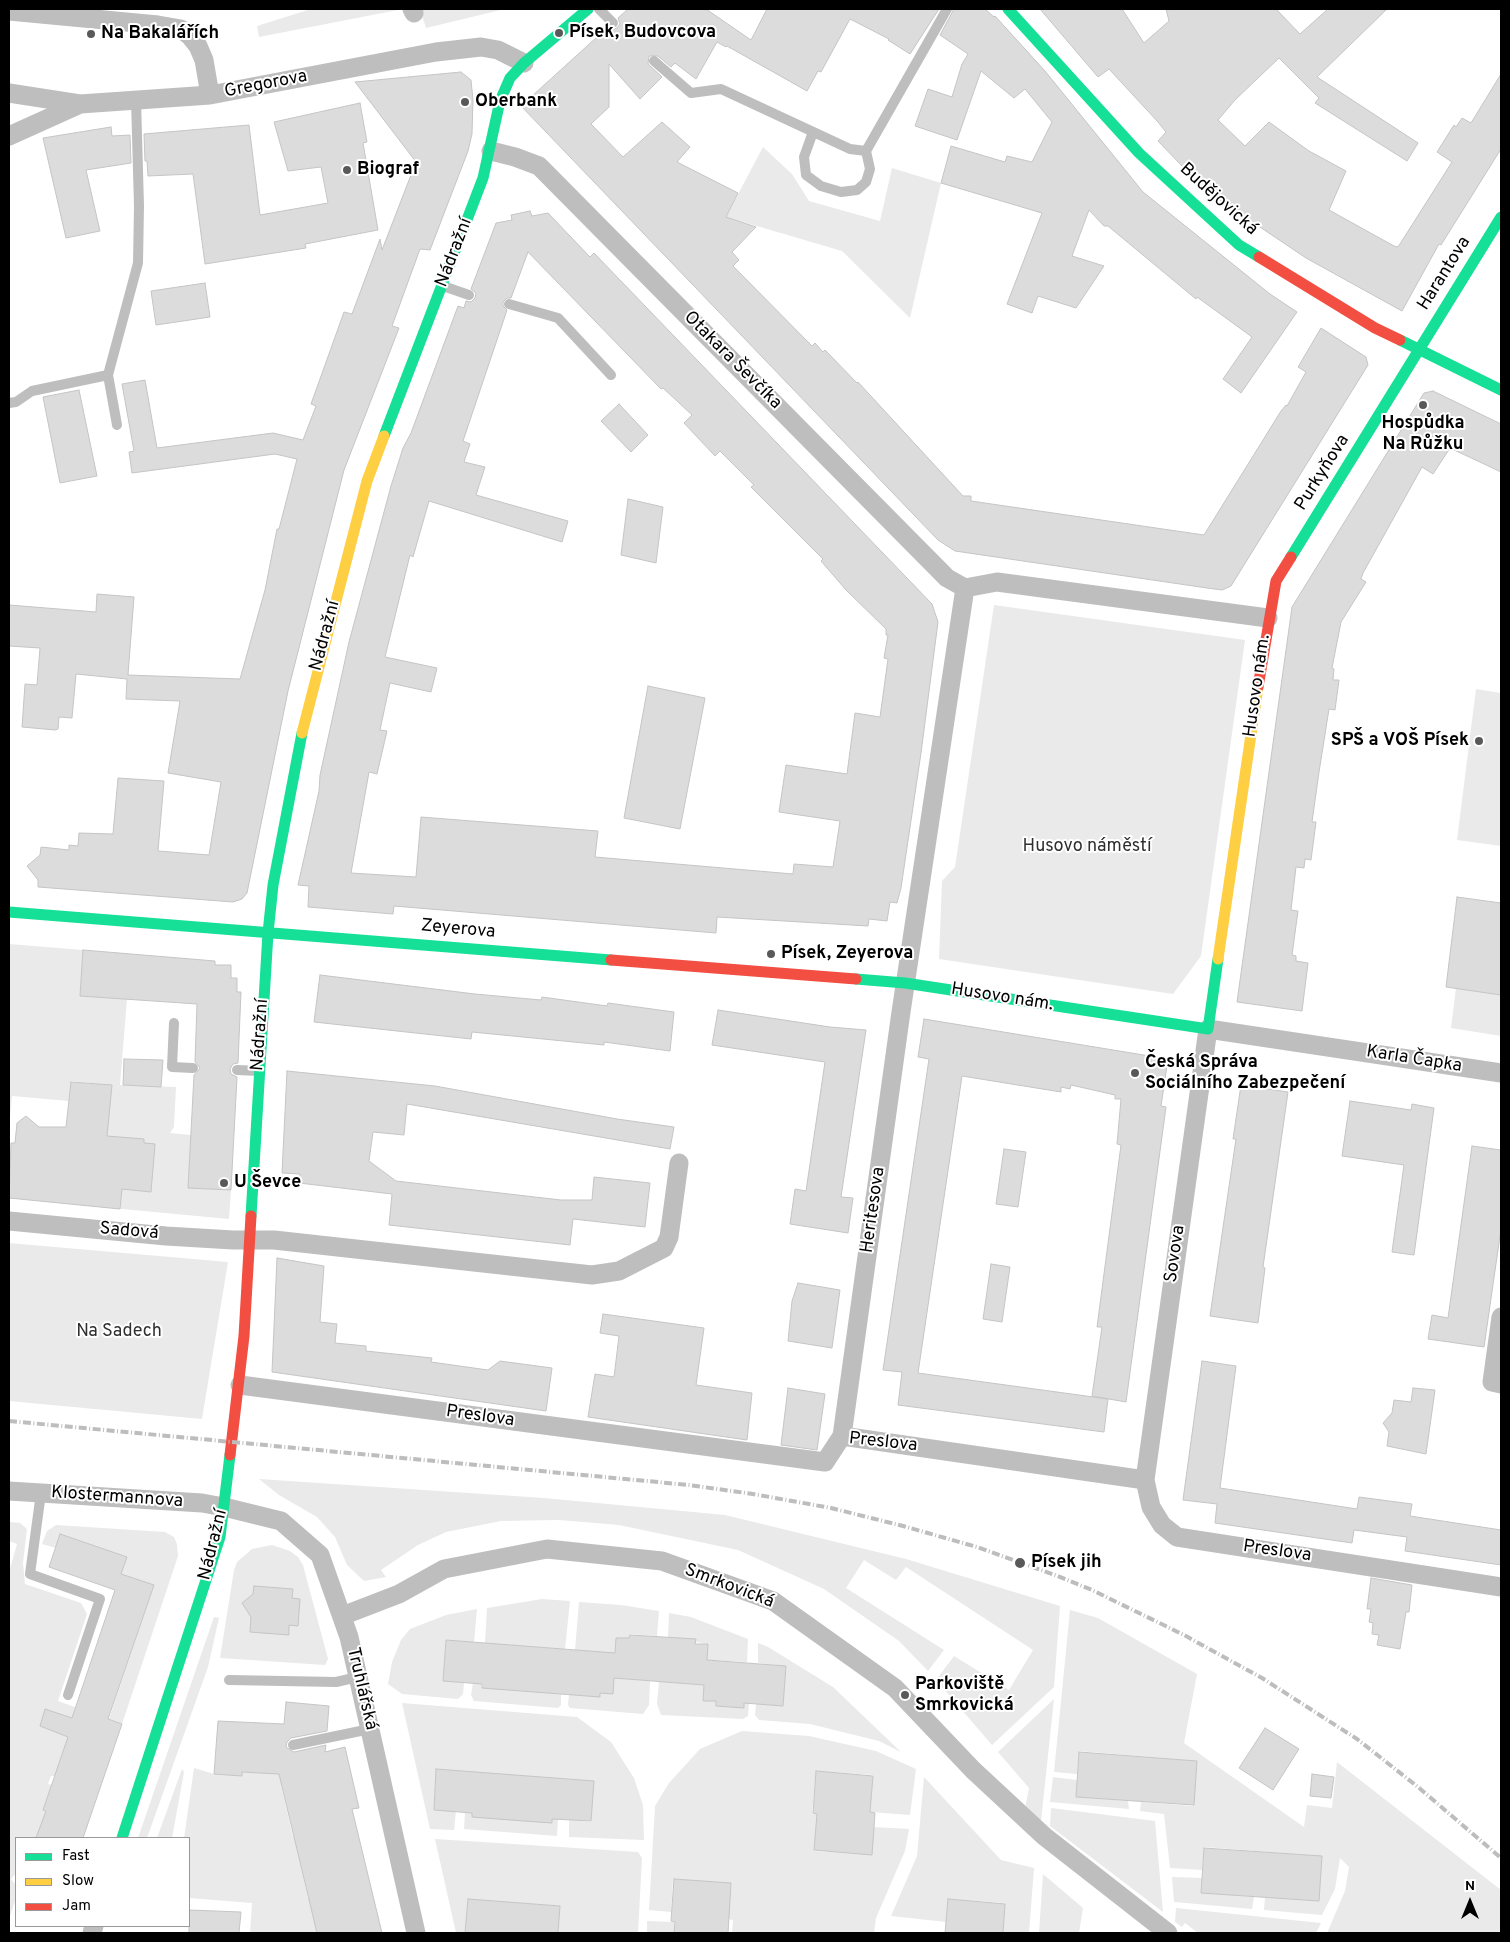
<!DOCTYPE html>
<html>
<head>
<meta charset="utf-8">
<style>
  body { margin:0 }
  #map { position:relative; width:1510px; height:1942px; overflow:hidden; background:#fff; font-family:Overpass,sans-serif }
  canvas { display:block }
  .frame { position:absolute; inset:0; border:10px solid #000; pointer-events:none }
  .legend { position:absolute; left:15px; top:1837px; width:175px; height:90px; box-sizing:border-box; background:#fff; border:1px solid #999; margin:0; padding:6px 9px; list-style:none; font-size:15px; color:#000 }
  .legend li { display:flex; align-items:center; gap:10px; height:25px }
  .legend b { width:25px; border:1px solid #999 }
  .north { position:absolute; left:1445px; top:1877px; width:50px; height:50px; -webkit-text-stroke:4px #fff; paint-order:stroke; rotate:0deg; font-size:14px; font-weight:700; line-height:20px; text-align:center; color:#000 }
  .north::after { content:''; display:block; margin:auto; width:18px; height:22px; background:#000; clip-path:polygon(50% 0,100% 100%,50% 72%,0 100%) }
</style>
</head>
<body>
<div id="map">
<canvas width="1510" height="1942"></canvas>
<div class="frame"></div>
<ul class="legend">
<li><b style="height:6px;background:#16e098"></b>Fast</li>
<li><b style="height:6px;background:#ffcf43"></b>Slow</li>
<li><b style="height:6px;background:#f24e42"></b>Jam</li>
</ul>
<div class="north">N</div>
</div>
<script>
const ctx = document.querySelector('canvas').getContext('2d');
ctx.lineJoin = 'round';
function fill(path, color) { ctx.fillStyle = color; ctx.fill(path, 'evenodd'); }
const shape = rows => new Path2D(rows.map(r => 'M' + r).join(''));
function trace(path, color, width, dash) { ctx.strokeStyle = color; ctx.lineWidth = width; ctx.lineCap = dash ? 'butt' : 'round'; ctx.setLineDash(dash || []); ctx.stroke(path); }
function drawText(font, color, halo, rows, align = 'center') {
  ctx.font = font + ' Overpass,sans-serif'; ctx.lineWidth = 4; ctx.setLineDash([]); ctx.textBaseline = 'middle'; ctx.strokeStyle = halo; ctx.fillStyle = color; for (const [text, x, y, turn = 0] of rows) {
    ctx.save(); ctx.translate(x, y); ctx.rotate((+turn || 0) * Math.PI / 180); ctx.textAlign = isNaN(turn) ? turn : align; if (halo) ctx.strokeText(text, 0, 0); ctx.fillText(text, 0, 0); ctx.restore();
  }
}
fill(shape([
  [311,9,403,9,259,37,257,26],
  [420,9,505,9,426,28],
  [763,147,792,174,809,201,880,221,892,168,941,183,910,318,842,251,726,217],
  [994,605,1245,640,1201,956,1173,994,939,959,942,881,955,867],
  [1476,689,1501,693,1501,846,1457,840],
  [9,944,83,950,80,996,127,999,120,1085,176,1087,174,1127,170,1133,191,1135,188,1188,231,1190,229,1219,79,1205,111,1085,71,1081,69,1101,12,1096,9,1128],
  [1456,988,1501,995,1501,1036,1451,1028],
  [9,1243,228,1262,202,1419,9,1401],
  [259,1479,544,1498,725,1515,906,1559,1060,1606,1054,1687,992,1745,936,1680,954,1656,1009,1690,1033,1650,906,1567,896,1580,864,1560,846,1588,944,1650,928,1671,899,1641,824,1589,738,1550,619,1525,559,1520,501,1521,446,1532,418,1545,381,1570,386,1577,364,1581,347,1565,335,1537,317,1517,279,1495],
  [9,1522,20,1523,27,1529,23,1563,25,1584,81,1603,87,1614,58,1701,83,1710,79,1721,45,1709,40,1726,73,1739,55,1776,51,1776,48,1784,52,1785,43,1810,51,1813,36,1838,16,1838,16,1873,11,1879,16,1885,16,1898,10,1916,9,1572,17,1544,9,1541],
  [56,1525,165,1532,174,1537,177,1544,178,1556,122,1724,109,1719,154,1585,121,1574,127,1557,60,1534,56,1548,42,1544,47,1531],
  [272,1545,290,1551,298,1557,303,1565,328,1659,325,1665,220,1658,234,1570,237,1562,252,1549],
  [542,1599,570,1601,565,1649,485,1643,487,1608],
  [579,1602,621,1605,659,1611,657,1636,629,1634,629,1638,616,1638,615,1653,575,1650],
  [477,1609,474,1642,446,1640,443,1680,464,1683,463,1694,458,1699,402,1694,388,1684,392,1662,401,1640,410,1629,446,1615],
  [1070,1610,1098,1618,1197,1674,1184,1743,1304,1827,1307,1805,1332,1808,1337,1762,1501,1890,1501,1933,1327,1933,1345,1891,1349,1867,1340,1858,1335,1889,1322,1915,1264,1910,1265,1897,1318,1901,1321,1856,1204,1847,1202,1870,1170,1868,1164,1814,1140,1811,1141,1802,1193,1806,1197,1761,1079,1751,1077,1774,1054,1772],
  [669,1613,691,1617,748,1639,747,1662,707,1660,708,1644,668,1637],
  [214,1617,219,1618,208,1667,147,1838,138,1838],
  [758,1643,768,1647,833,1687,901,1752,879,1741,810,1724,759,1720,755,1715,756,1704,783,1706,785,1666,758,1663],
  [614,1678,650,1681,649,1705,643,1714,570,1708,568,1705,569,1694,600,1693],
  [659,1681,704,1685,703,1700,716,1701,716,1706,743,1707,743,1703,749,1703,748,1716,743,1719,661,1715,657,1704],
  [473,1683,481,1684,481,1687,561,1694,561,1705,558,1708,474,1701,471,1695],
  [1054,1699,1041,1821,1025,1808,1029,1788,998,1752],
  [402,1703,577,1717,611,1742,634,1778,643,1805,644,1840,569,1837,569,1820,591,1822,593,1781,436,1769,434,1810,456,1811,454,1830,430,1829],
  [742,1731,809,1736,876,1751,916,1769,910,1815,870,1812,873,1775,816,1771,812,1813,817,1814,814,1851,871,1854,873,1827,909,1829,905,1851,876,1918,874,1933,732,1933,733,1920,728,1919,731,1883,673,1879,671,1912,649,1910,655,1806,669,1783,700,1749],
  [194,1768,214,1774,242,1776,242,1772,281,1774,283,1784,281,1785,293,1837,298,1836,297,1848,308,1899,313,1899,312,1911,317,1933,250,1933,252,1903,189,1898,189,1838,184,1838],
  [182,1769,184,1772,172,1838,157,1838],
  [924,1777,1001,1860,1034,1868,1029,1933,1003,1933,1004,1903,948,1899,946,1922,891,1916,917,1856],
  [1053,1777,1077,1780,1076,1797,1128,1801,1129,1809,1050,1802],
  [1051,1808,1155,1821,1163,1912,1050,1826],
  [465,1813,472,1813,472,1817,558,1819,557,1836,464,1829],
  [435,1839,638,1852,642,1858,638,1933,558,1933,560,1906,468,1899,465,1933,456,1933],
  [1043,1874,1083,1908,1079,1933,1039,1933],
  [1172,1877,1202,1878,1201,1892,1254,1897,1252,1909,1174,1902],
  [1176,1908,1321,1923,1316,1933,1198,1933,1185,1923,1182,1927,1175,1922],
  [647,1921,674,1922,674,1933,647,1933]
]), '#eaeaea');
const building = shape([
  [628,9,706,9,751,40,767,9,939,9,910,54,888,40,889,39,850,19,821,72,818,71,807,91,727,46,726,47,717,42,696,79,675,63,671,67,658,56,649,56,648,64,662,77,640,99,609,64,609,107,591,124,623,157,662,122,690,147,677,162,738,193,726,217,756,227,732,252,739,260,733,266,812,346,815,343,823,352,825,350,857,383,858,382,963,496,971,496,971,501,1204,535,1281,411,1286,405,1287,406,1306,372,1298,367,1321,328,1366,357,1368,365,1231,586,1222,590,1207,588,955,551,938,540,521,106,608,27,612,30,617,28,620,24,618,18,628,9],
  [954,9,985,9,994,17,995,16,1045,71,1143,192,1270,294,1297,312,1241,393,1223,379,1252,337,1197,297,1196,299,1108,226,1104,226,1089,210,1072,256,1104,266,1076,308,1038,296,1032,313,1007,304,1042,213,941,183,951,146,1005,162,1007,156,1032,162,1052,122,1025,89,1014,98,981,71,957,140,915,126,928,89,952,97,962,64,968,54,940,35,954,9],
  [1040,9,1122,9,1144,43,1169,21,1166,9,1276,9,1300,34,1328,9,1387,9,1317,77,1418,143,1407,161,1315,103,1319,98,1279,58,1235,100,1218,120,1245,146,1269,122,1309,151,1346,171,1329,210,1394,246,1398,247,1452,162,1437,152,1454,125,1456,127,1462,118,1471,123,1501,74,1501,149,1441,245,1439,244,1402,311,1306,258,1205,190,1158,141,1166,132,1158,122,1109,69,1098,77,1040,9],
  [461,72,471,80,473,100,472,134,468,151,430,250,420,249,392,326,399,328,344,470,288,691,247,893,242,899,233,902,38,887,38,880,27,866,40,855,41,847,69,850,69,845,78,846,79,833,113,834,118,778,164,781,158,851,209,855,221,782,168,773,180,701,126,699,127,679,76,674,72,718,59,717,58,729,55,730,22,727,25,684,37,685,40,648,9,646,9,605,96,612,97,594,134,597,128,675,240,679,265,590,277,529,279,529,297,459,275,454,132,473,129,452,134,451,122,384,145,380,157,448,273,433,303,440,316,406,311,404,344,312,352,314,380,239,382,250,416,162,355,82,461,72],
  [360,103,367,142,363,143,378,230,305,244,306,248,205,264,193,174,148,176,147,161,145,161,144,134,249,125,260,215,328,203,321,167,288,171,274,122,360,103],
  [111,127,112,136,130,135,131,163,86,170,100,231,66,238,43,138,111,127],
  [530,211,532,216,548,213,590,257,594,253,932,604,938,622,921,753,901,888,897,903,890,902,887,921,869,919,868,926,717,917,716,933,394,906,393,914,308,907,309,886,298,885,319,791,320,775,349,642,391,486,403,448,411,433,458,306,464,308,466,301,471,302,475,298,476,293,471,289,496,223,512,220,511,215,530,211],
  [528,252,661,389,663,388,692,415,684,423,715,456,720,451,754,485,751,487,823,559,821,561,846,590,886,629,886,635,888,635,884,658,888,659,880,717,855,713,847,774,786,765,779,812,840,821,833,867,794,864,793,874,595,857,598,831,421,817,416,877,351,873,369,772,377,774,387,731,380,730,390,683,431,692,437,668,385,657,410,555,413,557,429,501,562,542,568,521,476,495,485,467,464,462,470,444,463,441,507,310,503,306,503,302,507,298,511,298,528,252],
  [205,283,210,317,156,325,151,291,205,283],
  [79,390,97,476,60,483,43,397,79,390],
  [1433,391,1501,424,1501,472,1450,448,1433,474,1422,467,1363,573,1361,579,1366,582,1341,622,1332,668,1334,669,1333,680,1339,680,1335,710,1329,709,1319,772,1312,822,1316,822,1311,860,1305,859,1304,868,1296,867,1291,910,1298,911,1292,955,1296,956,1296,961,1308,963,1302,1011,1237,1002,1292,607,1424,393,1433,391],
  [619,404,648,435,631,452,601,421,619,404],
  [628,499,663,507,656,563,621,555,628,499],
  [648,686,705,698,680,829,624,818,648,686],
  [1457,897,1501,903,1501,995,1446,987,1457,897],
  [83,950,215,961,215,965,231,965,231,978,237,978,237,992,241,992,238,1063,233,1064,230,1069,231,1074,237,1077,231,1190,188,1188,194,1075,200,1068,195,1062,197,1004,80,996,83,950],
  [320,975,475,994,541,1000,542,997,607,1006,608,1003,674,1012,670,1051,604,1042,604,1045,472,1032,471,1039,314,1022,320,975],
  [718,1010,830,1027,866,1030,841,1197,853,1198,848,1233,790,1224,795,1189,806,1191,825,1062,712,1045,718,1010],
  [924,1019,1168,1059,1161,1106,1166,1107,1126,1402,1092,1396,1102,1327,1097,1327,1121,1145,1117,1144,1121,1099,1115,1099,1115,1095,1071,1085,1070,1089,1061,1087,1061,1092,962,1076,918,1373,1108,1399,1104,1432,898,1405,902,1372,883,1370,929,1059,918,1057,924,1019],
  [124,1059,163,1060,161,1087,123,1085,124,1059],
  [287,1071,435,1086,617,1119,674,1127,670,1149,407,1104,404,1135,373,1132,369,1161,396,1181,561,1200,592,1200,594,1177,650,1183,645,1227,573,1219,570,1245,389,1225,392,1194,299,1183,300,1174,282,1173,287,1071],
  [71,1082,112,1085,107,1136,144,1139,144,1143,155,1144,151,1192,122,1189,120,1209,9,1198,11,1143,15,1143,17,1123,26,1116,39,1127,66,1127,71,1082],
  [1241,1085,1288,1092,1263,1267,1265,1268,1258,1323,1210,1316,1236,1139,1233,1139,1241,1085],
  [1350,1101,1411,1110,1412,1104,1434,1108,1414,1255,1392,1252,1404,1165,1342,1156,1350,1101],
  [1472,1146,1501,1150,1501,1229,1484,1347,1428,1339,1432,1315,1448,1318,1472,1146],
  [1004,1149,1026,1152,1018,1207,996,1204,1004,1149],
  [277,1258,324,1266,320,1322,337,1324,335,1343,366,1346,366,1351,432,1358,431,1362,488,1370,500,1361,552,1368,546,1411,272,1372,277,1258],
  [991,1264,1010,1267,1002,1322,983,1319,991,1264],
  [798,1283,840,1290,832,1348,788,1341,792,1301,798,1283],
  [603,1314,704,1328,696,1385,752,1393,747,1440,588,1417,595,1374,614,1377,619,1336,600,1333,603,1314],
  [1202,1361,1236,1366,1220,1488,1357,1509,1359,1497,1412,1504,1410,1516,1501,1530,1501,1565,1405,1551,1407,1537,1354,1530,1352,1543,1215,1523,1217,1504,1183,1500,1202,1361],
  [788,1388,825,1394,817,1450,781,1445,788,1388],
  [1413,1388,1435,1390,1426,1454,1387,1446,1389,1432,1383,1423,1392,1413,1394,1400,1411,1402,1413,1388],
  [60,1534,127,1557,121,1574,154,1585,108,1719,122,1724,83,1838,36,1838,46,1811,43,1810,68,1737,40,1726,45,1709,72,1718,115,1590,49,1567,60,1534],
  [1371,1578,1412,1585,1409,1612,1406,1612,1400,1649,1377,1645,1379,1635,1372,1634,1373,1623,1369,1622,1371,1609,1367,1609,1371,1578],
  [254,1586,293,1589,292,1598,300,1599,298,1626,289,1625,289,1635,250,1632,251,1617,242,1603,253,1594,254,1586],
  [630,1635,696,1639,695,1644,708,1644,707,1660,786,1666,783,1706,744,1703,744,1708,716,1706,716,1701,703,1701,704,1685,614,1678,613,1694,600,1693,600,1697,482,1688,482,1684,443,1681,446,1640,615,1653,616,1638,629,1638,630,1635],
  [286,1702,329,1706,327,1731,291,1738,287,1742,286,1747,294,1752,326,1745,325,1752,345,1747,359,1808,352,1809,382,1933,317,1933,279,1774,242,1772,242,1776,214,1774,218,1721,284,1724,286,1702],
  [1265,1728,1299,1749,1273,1790,1239,1768,1265,1728],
  [1079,1752,1197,1761,1194,1805,1076,1797,1079,1752],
  [436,1769,594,1781,591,1821,552,1819,552,1823,524,1821,472,1817,472,1813,434,1810,436,1769],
  [816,1771,873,1776,870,1812,875,1813,872,1855,814,1850,817,1814,813,1813,816,1771],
  [1312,1774,1334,1777,1331,1798,1310,1796,1312,1774],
  [1204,1848,1322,1856,1319,1901,1201,1893,1204,1848],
  [674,1879,731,1883,728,1933,674,1933,675,1922,671,1921,674,1879],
  [468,1899,560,1906,558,1933,465,1933,468,1899],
  [948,1899,1005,1904,1003,1933,945,1933,948,1899],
  [189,1910,241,1912,239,1933,189,1933,189,1910]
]);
fill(building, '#dcdcdc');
trace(building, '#c5c5c5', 1);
trace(shape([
  [599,9,613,23],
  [654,61,691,93,721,89,850,149,866,151,947,9],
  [813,132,804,157,806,175,821,186,841,192,857,190,866,182,870,169,866,151],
  [443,286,469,295],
  [509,304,558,318,611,375],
  [9,403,16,402,32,391,108,375],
  [117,425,108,375,138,263,139,206,136,100],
  [174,1023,172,1067,193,1068],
  [237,1070,259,1071],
  [41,1493,30,1574,100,1599,68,1695],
  [229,1680,336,1682,358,1677],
  [293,1745,370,1729]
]), '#bebebe', 10);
trace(shape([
  [412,9,414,13],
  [9,11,158,25,181,29,190,36,198,46,204,60,210,95],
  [9,93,80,104],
  [9,136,80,104,210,95,436,52,481,47,498,50,524,63],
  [491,151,515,157,539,166,947,578,965,588],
  [965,588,997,582,1268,618],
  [9,1221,166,1236,233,1240,274,1240,592,1275,619,1271,664,1248,669,1237,679,1163],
  [1501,1317,1492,1382,1501,1384],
  [240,1385,825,1462,842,1436,901,1012,965,588],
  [842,1436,1145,1480,1151,1507,1162,1525,1177,1537,1501,1587],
  [1145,1480,1208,1029,1501,1073],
  [9,1491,202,1503,224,1507,281,1521,320,1555,349,1637,416,1933],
  [342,1616,399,1594,444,1569,547,1549,662,1561,773,1601,895,1688,973,1770,1044,1836,1168,1933],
  [92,1933,94,1926]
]), '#bebebe', 19);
trace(shape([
  [1008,9,1139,153,1239,245,1259,257],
  [1400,340,1501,390],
  [384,436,483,178,500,101,510,78,524,63,588,9],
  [1291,557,1501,217],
  [9,912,611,960],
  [856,979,905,983,1208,1029,1218,959],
  [251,1216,268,933,273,885,302,733],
  [122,1838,220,1537,230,1455]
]), '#16e098', 11);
trace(shape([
  [302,733,367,481,384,436],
  [1218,959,1258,687]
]), '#ffcf43', 11);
trace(shape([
  [1259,257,1375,328,1400,340],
  [1258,687,1276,581,1291,557],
  [611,960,856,979],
  [230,1455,244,1336,251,1216]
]), '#f24e42', 11);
trace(shape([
  [9,1421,689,1485,753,1494,831,1508,903,1526,977,1547,1055,1575,1092,1590,1184,1635,1262,1678,1357,1739,1418,1787,1501,1858]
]), '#bdbdbd', 4, [8, 2.5, 1, 2.5]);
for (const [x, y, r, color] of [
  [559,33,5,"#595959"],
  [91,34,5,"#595959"],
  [465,102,5,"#595959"],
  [347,170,5,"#595959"],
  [1423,405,5,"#595959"],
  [1479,741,5,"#595959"],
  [771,954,5,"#595959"],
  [1135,1073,5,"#595959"],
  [224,1183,5,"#595959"],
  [1020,1563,6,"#595959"],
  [905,1695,5,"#595959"]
]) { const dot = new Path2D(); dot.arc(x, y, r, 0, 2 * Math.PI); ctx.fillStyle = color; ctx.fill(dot); trace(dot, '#fff', 2); }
drawText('bold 18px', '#000', '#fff', [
  ["Písek, Budovcova",569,33],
  ["Na Bakalářích",101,34],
  ["Oberbank",475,102],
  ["Biograf",357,170],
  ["Hospůdka",1423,424,"center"],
  ["Na Růžku",1423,445,"center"],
  ["SPŠ a VOŠ Písek",1469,741,"right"],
  ["Písek, Zeyerova",781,954],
  ["Česká Správa",1145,1063],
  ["Sociálního Zabezpečení",1145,1084],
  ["U Ševce",234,1183],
  ["Písek jih",1031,1563],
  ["Parkoviště",915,1685],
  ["Smrkovická",915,1706]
], 'left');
drawText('18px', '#000', '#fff', [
  ["Gregorova",266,85,-11],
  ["Budějovická",1218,200,42],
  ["Nádražní",455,253,-69],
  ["Harantova",1445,274,-58],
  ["Otakara Ševčíka",732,361,45],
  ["Purkyňova",1323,473,-58],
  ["Nádražní",326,636,-75],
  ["Husovo nám.",1258,686,-82],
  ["Zeyerova",458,930,5],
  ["Husovo nám.",1002,998,9],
  ["Nádražní",261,1035,-86],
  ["Karla Čapka",1414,1060,9],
  ["Heritesova",874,1210,-82],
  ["Sadová",129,1232,5],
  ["Sovova",1176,1254,-82],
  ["Preslova",480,1417,8],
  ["Preslova",883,1443,6],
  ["Klostermannova",117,1498,4],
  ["Nádražní",214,1545,-76],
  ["Preslova",1277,1552,8],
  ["Smrkovická",729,1587,21],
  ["Truhlářská",361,1689,77]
]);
drawText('18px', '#2f2f2f', '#fff', [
  ["Husovo náměstí",1087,847],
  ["Na Sadech",119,1332]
]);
</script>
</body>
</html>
